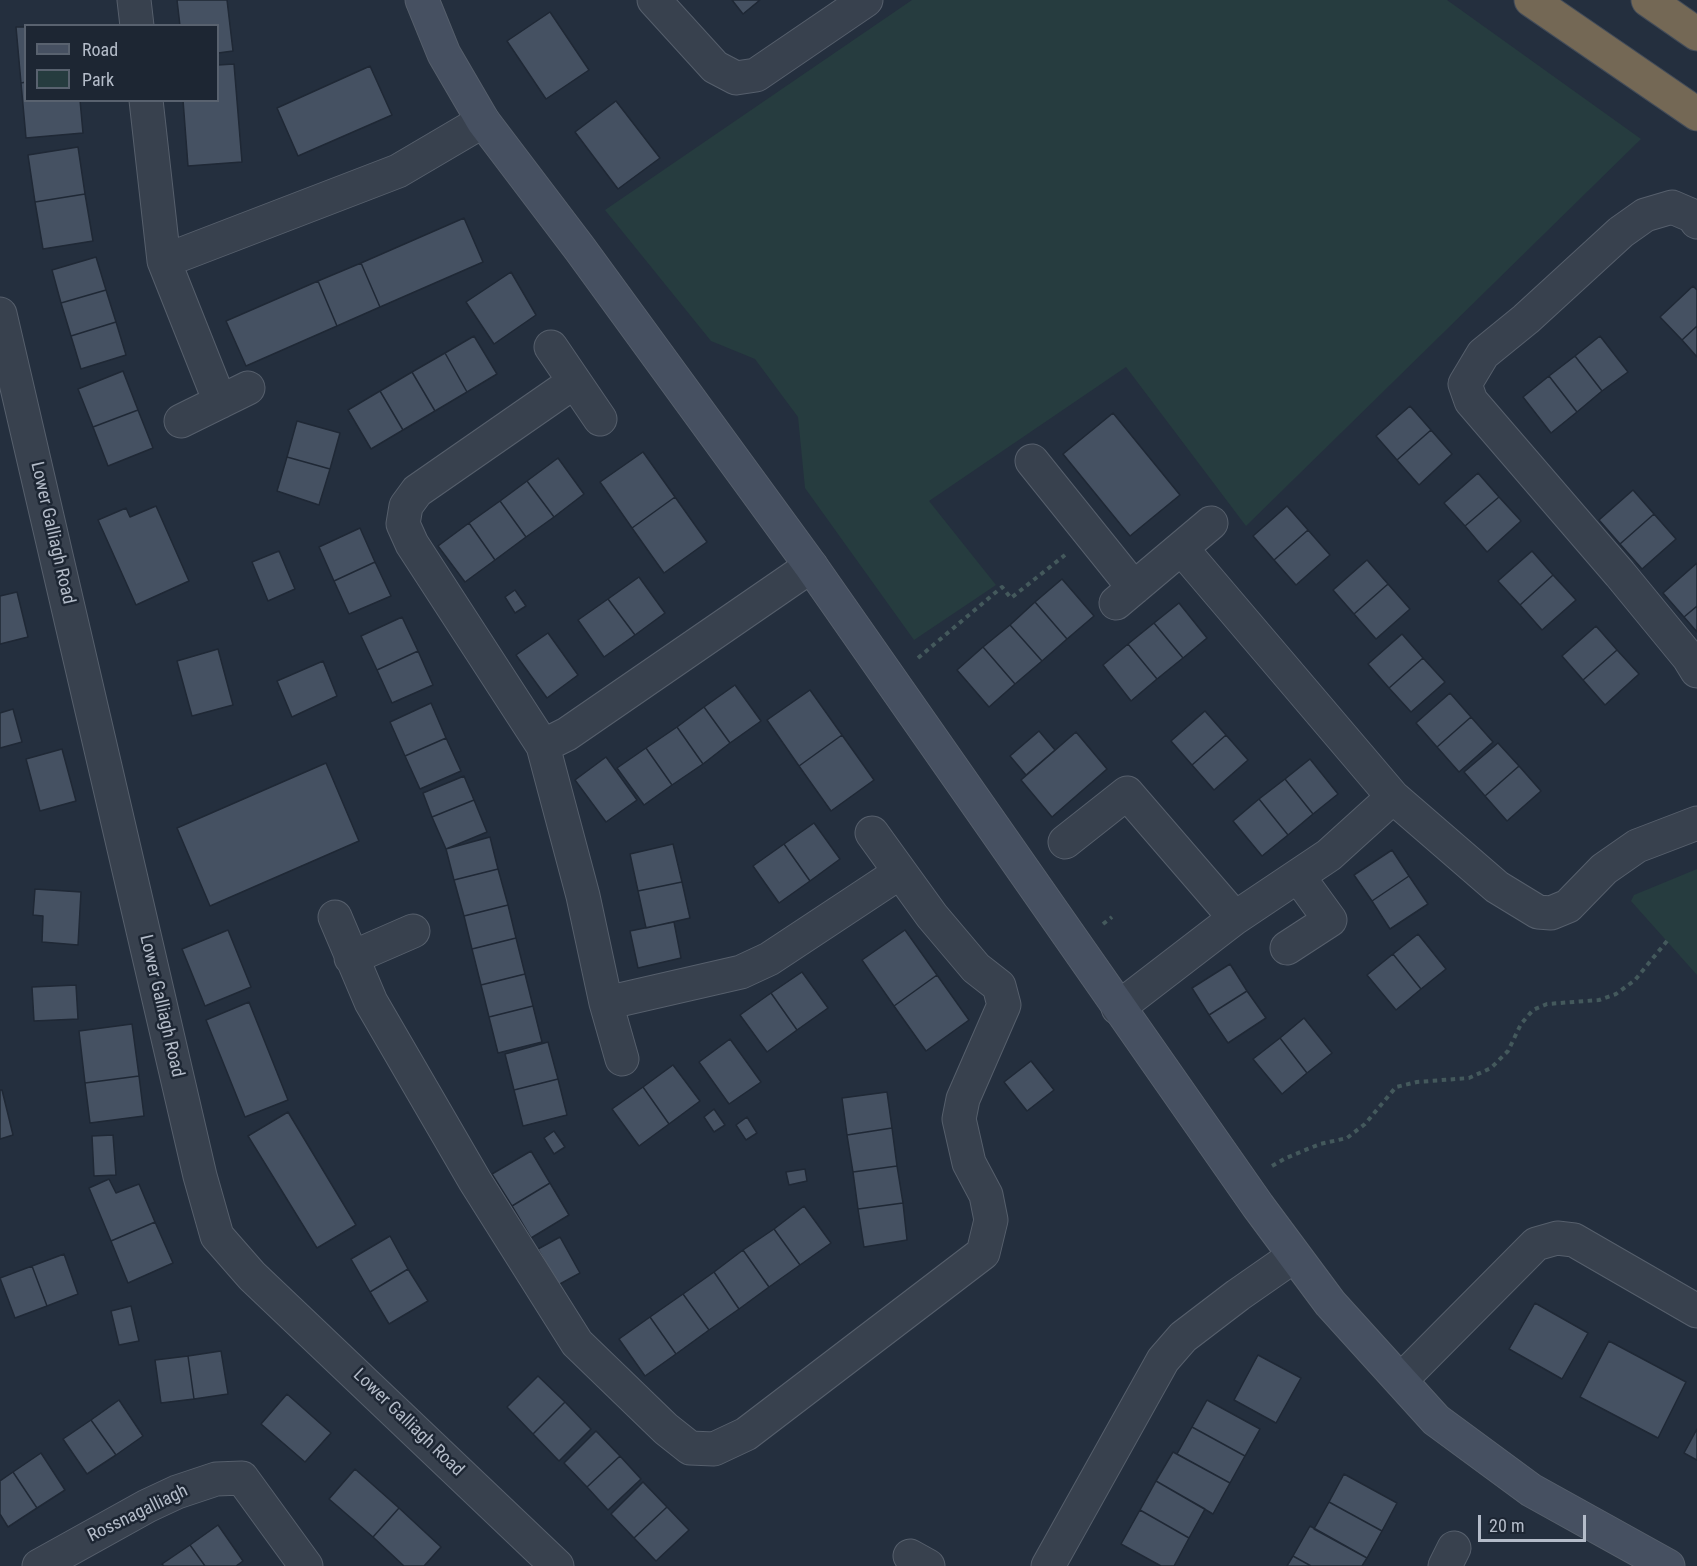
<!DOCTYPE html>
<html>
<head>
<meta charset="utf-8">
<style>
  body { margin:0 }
  #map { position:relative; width:1697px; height:1566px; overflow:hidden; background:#242f3e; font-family:"Roboto Condensed",sans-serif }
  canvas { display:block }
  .legend { position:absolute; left:24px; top:24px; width:195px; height:78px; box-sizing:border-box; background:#1d2633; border:2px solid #59626f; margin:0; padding:8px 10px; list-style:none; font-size:18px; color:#b4bcc9 }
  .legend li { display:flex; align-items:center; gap:12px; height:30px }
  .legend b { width:30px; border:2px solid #59626f }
  .scale { position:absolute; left:1478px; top:1515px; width:108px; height:27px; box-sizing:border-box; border:3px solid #b4bcc9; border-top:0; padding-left:8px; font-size:18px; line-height:21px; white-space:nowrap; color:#b4bcc9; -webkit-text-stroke:4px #1d2633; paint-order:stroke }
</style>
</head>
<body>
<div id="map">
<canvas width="1697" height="1566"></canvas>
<ul class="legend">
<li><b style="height:8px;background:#465061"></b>Road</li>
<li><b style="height:16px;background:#263c3f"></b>Park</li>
</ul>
<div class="scale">20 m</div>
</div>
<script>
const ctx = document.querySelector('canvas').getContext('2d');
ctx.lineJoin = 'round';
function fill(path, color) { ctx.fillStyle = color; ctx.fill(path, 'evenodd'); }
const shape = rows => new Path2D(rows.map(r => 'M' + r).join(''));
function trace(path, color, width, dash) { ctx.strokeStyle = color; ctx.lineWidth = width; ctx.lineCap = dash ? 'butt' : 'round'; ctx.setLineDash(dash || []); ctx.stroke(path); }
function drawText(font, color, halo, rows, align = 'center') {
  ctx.font = font + ' "Roboto Condensed",sans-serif'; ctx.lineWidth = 5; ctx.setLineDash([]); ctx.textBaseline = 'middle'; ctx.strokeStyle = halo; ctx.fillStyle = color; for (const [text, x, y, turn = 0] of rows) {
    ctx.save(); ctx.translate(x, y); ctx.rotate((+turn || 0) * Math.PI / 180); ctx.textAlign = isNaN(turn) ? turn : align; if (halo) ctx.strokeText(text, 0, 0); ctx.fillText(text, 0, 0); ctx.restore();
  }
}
fill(shape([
  [912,0,1447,0,1641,139,1246,526,1126,367,929,501,996,585,914,640,805,488,798,417,755,359,711,341,605,210],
  [1697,869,1697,975,1631,901,1634,895]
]), '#263c3f');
const building = shape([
  [177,0,227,0,233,51,218,53,218,26,180,26,177,0],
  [732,0,760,0,743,14,732,0],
  [550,12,589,70,546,99,507,41,550,12],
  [16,27,26,27,26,82,21,83,16,27],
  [234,64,242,162,188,166,183,100,218,100,218,65,234,64],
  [370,66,392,115,298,156,277,108,370,66],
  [26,82,26,100,80,100,83,133,26,138,21,83,26,82],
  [616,101,660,158,618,189,575,132,616,101],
  [78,147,85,194,35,202,28,155,78,147],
  [85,194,93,241,43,249,35,202,85,194],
  [464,218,483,262,380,307,361,263,464,218],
  [96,257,106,290,61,303,52,270,96,257],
  [361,263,380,307,337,326,318,281,361,263],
  [511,272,536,315,494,344,466,302,511,272],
  [318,281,337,326,246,366,226,321,318,281],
  [1693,286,1697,290,1697,326,1682,340,1660,317,1693,286],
  [106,290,116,322,71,336,61,303,106,290],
  [116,322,126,355,81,369,71,336,116,322],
  [1697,326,1697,357,1682,340,1697,326],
  [474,336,497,374,467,392,445,353,474,336],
  [1600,336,1628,372,1602,391,1575,356,1600,336],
  [445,353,467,392,435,411,412,372,445,353],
  [1575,356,1602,391,1577,412,1549,376,1575,356],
  [123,371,138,410,93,427,78,389,123,371],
  [412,372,435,411,403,430,380,391,412,372],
  [1549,376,1577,412,1551,433,1523,397,1549,376],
  [380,391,403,430,371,449,348,410,380,391],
  [1410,406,1431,430,1397,460,1376,436,1410,406],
  [138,410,153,448,108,466,93,427,138,410],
  [1113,413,1180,495,1130,536,1063,454,1113,413],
  [297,421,340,433,330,469,287,457,297,421],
  [1431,430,1452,454,1419,485,1397,460,1431,430],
  [643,452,675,497,632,528,600,482,643,452],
  [287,457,330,469,319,505,277,491,287,457],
  [558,458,584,494,554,517,527,481,558,458],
  [1478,473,1499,497,1465,526,1444,503,1478,473],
  [527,481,554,517,526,537,500,501,527,481],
  [1633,490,1654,514,1620,544,1599,520,1633,490],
  [675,497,707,542,664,573,632,528,675,497],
  [1499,497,1521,521,1487,552,1465,526,1499,497],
  [500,501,526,537,495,560,469,523,500,501],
  [156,506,189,581,136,605,98,520,126,508,130,517,156,506],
  [1287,506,1308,530,1274,560,1253,536,1287,506],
  [1654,514,1676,539,1642,569,1620,544,1654,514],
  [469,523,495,560,465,582,438,546,469,523],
  [360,528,375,562,334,581,319,547,360,528],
  [1308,530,1330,555,1296,585,1274,560,1308,530],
  [279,551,295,589,268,601,252,562,279,551],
  [1532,551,1553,575,1520,605,1498,581,1532,551],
  [1367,560,1388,584,1354,614,1333,590,1367,560],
  [375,562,391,596,349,614,334,581,375,562],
  [1697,563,1697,606,1684,617,1663,593,1697,563],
  [1553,575,1576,600,1542,630,1520,605,1553,575],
  [639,577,665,613,635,635,608,599,639,577],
  [1062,579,1094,616,1067,639,1035,602,1062,579],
  [1388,584,1410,609,1376,639,1354,614,1388,584],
  [515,590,526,606,515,613,505,597,515,590],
  [17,592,28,637,0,644,0,596,17,592],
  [608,599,635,635,604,657,578,620,608,599],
  [1035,602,1067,639,1042,661,1010,625,1035,602],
  [1179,603,1207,638,1183,658,1154,623,1179,603],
  [1697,606,1697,632,1684,617,1697,606],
  [402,617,418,651,377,670,361,636,402,617],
  [1154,623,1183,658,1157,679,1128,644,1154,623],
  [1010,625,1042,661,1015,684,983,647,1010,625],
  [1596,626,1617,650,1583,680,1562,656,1596,626],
  [548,633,578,675,547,698,516,655,548,633],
  [1402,634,1423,658,1389,688,1368,664,1402,634],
  [1128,644,1157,679,1131,701,1103,665,1128,644],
  [983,647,1015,684,989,707,957,670,983,647],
  [218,649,233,705,192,716,177,661,218,649],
  [1617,650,1639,674,1605,705,1583,680,1617,650],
  [418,651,433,685,392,703,377,670,418,651],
  [1423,658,1445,682,1411,712,1389,688,1423,658],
  [323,661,337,696,292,717,277,681,323,661],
  [735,685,761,721,730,743,704,707,735,685],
  [810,690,842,735,799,766,767,720,810,690],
  [1450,693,1471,717,1437,747,1416,723,1450,693],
  [431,703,446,738,405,756,390,722,431,703],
  [704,707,730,743,703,764,677,727,704,707],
  [13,709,22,742,0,748,0,713,13,709],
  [1205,711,1226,735,1192,765,1171,741,1205,711],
  [1471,717,1493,742,1459,772,1437,747,1471,717],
  [677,727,703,764,672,785,646,748,677,727],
  [1039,731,1055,750,1026,775,1010,756,1039,731],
  [1076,732,1107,769,1052,817,1021,780,1076,732],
  [842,735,874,780,831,811,799,766,842,735],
  [1226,735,1248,760,1214,790,1192,765,1226,735],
  [446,738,461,771,420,789,405,756,446,738],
  [1498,743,1519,766,1485,796,1464,772,1498,743],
  [646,748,672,785,644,805,617,768,646,748],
  [62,749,76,801,40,811,26,759,62,749],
  [606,757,637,800,606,822,575,780,606,757],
  [1310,759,1338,794,1313,814,1285,779,1310,759],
  [326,763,359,841,210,906,177,828,326,763],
  [1519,766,1541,791,1507,821,1485,796,1519,766],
  [464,776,474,800,432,817,423,793,464,776],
  [1285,779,1313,814,1288,835,1259,799,1285,779],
  [1259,799,1288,835,1262,856,1233,821,1259,799],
  [474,800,487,832,446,849,432,817,474,800],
  [814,823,840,859,810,881,784,844,814,823],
  [490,837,498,869,454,880,446,849,490,837],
  [673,844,682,882,638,891,630,854,673,844],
  [784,844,810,881,779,903,753,866,784,844],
  [1392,850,1409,876,1372,901,1354,875,1392,850],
  [498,869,508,905,464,916,454,880,498,869],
  [1409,876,1428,904,1390,929,1372,901,1409,876],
  [682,882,690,918,646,928,638,891,682,882],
  [35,889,81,892,78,945,42,942,43,916,33,915,35,889],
  [508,905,516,938,472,949,464,916,508,905],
  [674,922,681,958,638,968,630,931,674,922],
  [228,930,251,987,205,1006,182,949,228,930],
  [905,930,937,975,894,1006,862,960,905,930],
  [1418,934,1446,969,1421,989,1393,954,1418,934],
  [516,938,525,974,481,985,472,949,516,938],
  [1393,954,1421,989,1396,1010,1367,975,1393,954],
  [1230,964,1247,991,1209,1015,1192,988,1230,964],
  [802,972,828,1008,797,1030,771,993,802,972],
  [525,974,533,1006,489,1017,481,985,525,974],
  [937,975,969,1020,926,1051,894,1006,937,975],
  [76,985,78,1019,34,1021,32,987,76,985],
  [1247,991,1266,1018,1228,1043,1209,1015,1247,991],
  [771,993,797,1030,767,1052,740,1015,771,993],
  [249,1002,288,1100,245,1117,206,1020,249,1002],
  [533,1006,542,1042,498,1053,489,1017,533,1006],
  [1304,1018,1332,1053,1307,1073,1280,1038,1304,1018],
  [132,1024,139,1076,85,1083,79,1031,132,1024],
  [1280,1038,1307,1073,1282,1094,1253,1059,1280,1038],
  [730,1039,761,1082,729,1104,699,1062,730,1039],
  [548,1042,558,1079,514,1090,505,1054,548,1042],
  [1031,1061,1054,1090,1027,1111,1004,1082,1031,1061],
  [673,1065,700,1101,669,1124,643,1087,673,1065],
  [139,1076,144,1116,90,1123,85,1083,139,1076],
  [558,1079,567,1115,523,1126,514,1090,558,1079],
  [643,1087,669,1124,639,1146,612,1109,643,1087],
  [0,1090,2,1090,13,1135,0,1139,0,1090],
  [887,1092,892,1128,847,1135,842,1098,887,1092],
  [714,1109,725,1125,714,1132,704,1117,714,1109],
  [288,1112,356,1225,317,1248,248,1136,288,1112],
  [747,1117,757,1133,746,1140,736,1125,747,1117],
  [892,1128,897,1166,853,1172,847,1135,892,1128],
  [554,1131,565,1147,554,1154,544,1138,554,1131],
  [113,1135,116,1175,94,1176,92,1136,113,1135],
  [531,1151,550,1183,512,1206,492,1174,531,1151],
  [897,1166,903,1203,858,1209,853,1172,897,1166],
  [805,1169,807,1181,789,1185,786,1172,805,1169],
  [109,1179,116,1193,139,1184,155,1222,111,1241,89,1188,109,1179],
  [550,1183,569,1215,531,1238,512,1206,550,1183],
  [903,1203,907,1240,864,1247,858,1209,903,1203],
  [804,1206,831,1243,800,1265,774,1229,804,1206],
  [155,1222,173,1263,128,1283,111,1241,155,1222],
  [774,1229,800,1265,769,1287,743,1250,774,1229],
  [390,1236,408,1269,370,1292,351,1259,390,1236],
  [560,1237,580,1273,558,1285,538,1249,560,1237],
  [743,1250,769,1287,739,1309,714,1272,743,1250],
  [64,1254,78,1294,47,1306,32,1266,64,1254],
  [32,1266,47,1306,15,1318,0,1278,32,1266],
  [408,1269,428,1301,389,1324,370,1292,408,1269],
  [714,1272,739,1309,709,1330,683,1294,714,1272],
  [683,1294,709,1330,676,1354,650,1317,683,1294],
  [1535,1303,1588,1333,1562,1379,1509,1349,1535,1303],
  [131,1306,139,1341,119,1345,111,1311,131,1306],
  [650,1317,676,1354,645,1376,619,1339,650,1317],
  [1609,1341,1686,1382,1658,1438,1580,1397,1609,1341],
  [221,1351,228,1394,194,1399,188,1356,221,1351],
  [1258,1355,1301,1378,1276,1423,1234,1400,1258,1355],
  [188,1356,194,1399,161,1403,155,1360,188,1356],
  [538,1376,565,1402,533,1434,507,1407,538,1376],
  [287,1394,331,1433,305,1462,261,1424,287,1394],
  [119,1400,143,1436,116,1455,91,1420,119,1400],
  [1207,1400,1260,1429,1245,1456,1192,1427,1207,1400],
  [565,1402,591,1429,559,1461,533,1434,565,1402],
  [91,1420,116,1455,87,1474,63,1439,91,1420],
  [1192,1427,1245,1456,1230,1483,1177,1454,1192,1427],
  [1697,1429,1697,1460,1684,1453,1697,1429],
  [596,1431,620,1456,587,1487,564,1463,596,1431],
  [1173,1452,1230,1483,1213,1514,1156,1481,1173,1452],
  [41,1453,65,1490,37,1508,13,1472,41,1453],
  [620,1456,641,1479,608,1510,587,1487,620,1456],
  [355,1469,399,1508,373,1537,329,1499,355,1469],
  [13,1472,37,1508,8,1527,0,1514,0,1481,13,1472],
  [1344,1474,1397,1503,1382,1531,1329,1502,1344,1474],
  [1156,1481,1205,1509,1189,1538,1140,1510,1156,1481],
  [643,1482,667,1507,634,1538,611,1514,643,1482],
  [1329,1502,1382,1531,1367,1558,1314,1529,1329,1502],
  [667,1507,689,1530,656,1561,634,1538,667,1507],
  [399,1508,441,1547,424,1566,404,1566,373,1537,399,1508],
  [1140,1510,1189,1538,1174,1566,1161,1566,1121,1544,1140,1510],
  [218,1525,243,1561,236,1566,205,1566,190,1545,218,1525],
  [1310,1526,1367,1558,1362,1566,1311,1566,1293,1556,1310,1526],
  [190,1545,205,1566,164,1566,162,1564,190,1545],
  [1293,1556,1311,1566,1287,1566,1293,1556]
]);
fill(building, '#455162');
trace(building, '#1f2835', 1.5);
const street = shape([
  [134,0,137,26],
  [654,0,715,67,736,78,756,75,866,0],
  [146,100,164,261,220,402],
  [1697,222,1693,216,1672,207,1645,215,1621,232,1526,319,1483,354,1465,384,1471,401,1620,574,1689,658,1697,671],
  [164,261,398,171,483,121],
  [0,314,200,1176,217,1236,252,1276,557,1566],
  [551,347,600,419],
  [574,382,417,491,406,506,403,524,412,544,543,746,583,896,606,1003,622,1059],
  [181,421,248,388],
  [1032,461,1134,588],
  [1182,549,1393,797,1497,887,1538,912,1551,913,1568,906,1604,869,1637,846,1697,823],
  [1116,603,1211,523],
  [543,746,567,734,811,566],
  [1065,842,1127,793,1235,918],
  [335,917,371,1002,475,1181,577,1343,666,1429,690,1448,714,1449,746,1434,983,1253,991,1220,986,1195,969,1163,959,1119,963,1099,1004,1005,999,986,976,968,932,916,872,833],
  [1287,948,1330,920,1298,876],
  [351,958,413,931],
  [606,1003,741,972,769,959,899,873],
  [1118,1008,1235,918,1329,855,1393,797],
  [1401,1380,1536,1244,1557,1238,1574,1240,1697,1311],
  [910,1556,928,1566],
  [39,1566,147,1506,177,1492,216,1479,242,1478,306,1566],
  [1048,1566,1163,1360,1183,1337,1238,1295,1294,1256],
  [1445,1566,1454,1548]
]);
const secondary = shape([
  [422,0,444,54,483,121,580,249,811,566,1258,1206,1330,1303,1436,1420,1531,1490,1668,1566]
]);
const highway = shape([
  [1531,0,1697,114],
  [1648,0,1697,34]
]);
trace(street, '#565f6c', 35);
trace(secondary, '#565f6c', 35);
trace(highway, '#434c59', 35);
trace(shape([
  [918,658,1002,587,1011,598,1065,555],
  [1103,924,1112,917],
  [1272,1166,1286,1158,1320,1144,1347,1138,1365,1124,1396,1087,1417,1082,1469,1078,1491,1068,1508,1051,1521,1024,1533,1010,1547,1004,1599,1000,1616,994,1635,980,1667,941]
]), '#44595c', 4, [4.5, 4.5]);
trace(street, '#38414e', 33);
trace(secondary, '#465061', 33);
trace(highway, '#746855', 33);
drawText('18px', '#b4bcc9', '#1d2633', [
  ["Lower Galliagh Road",52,533,77],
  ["Lower Galliagh Road",161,1006,77],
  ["Lower Galliagh Road",408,1423,44],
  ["Rossnagalliagh",138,1514,-26]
]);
</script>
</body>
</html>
